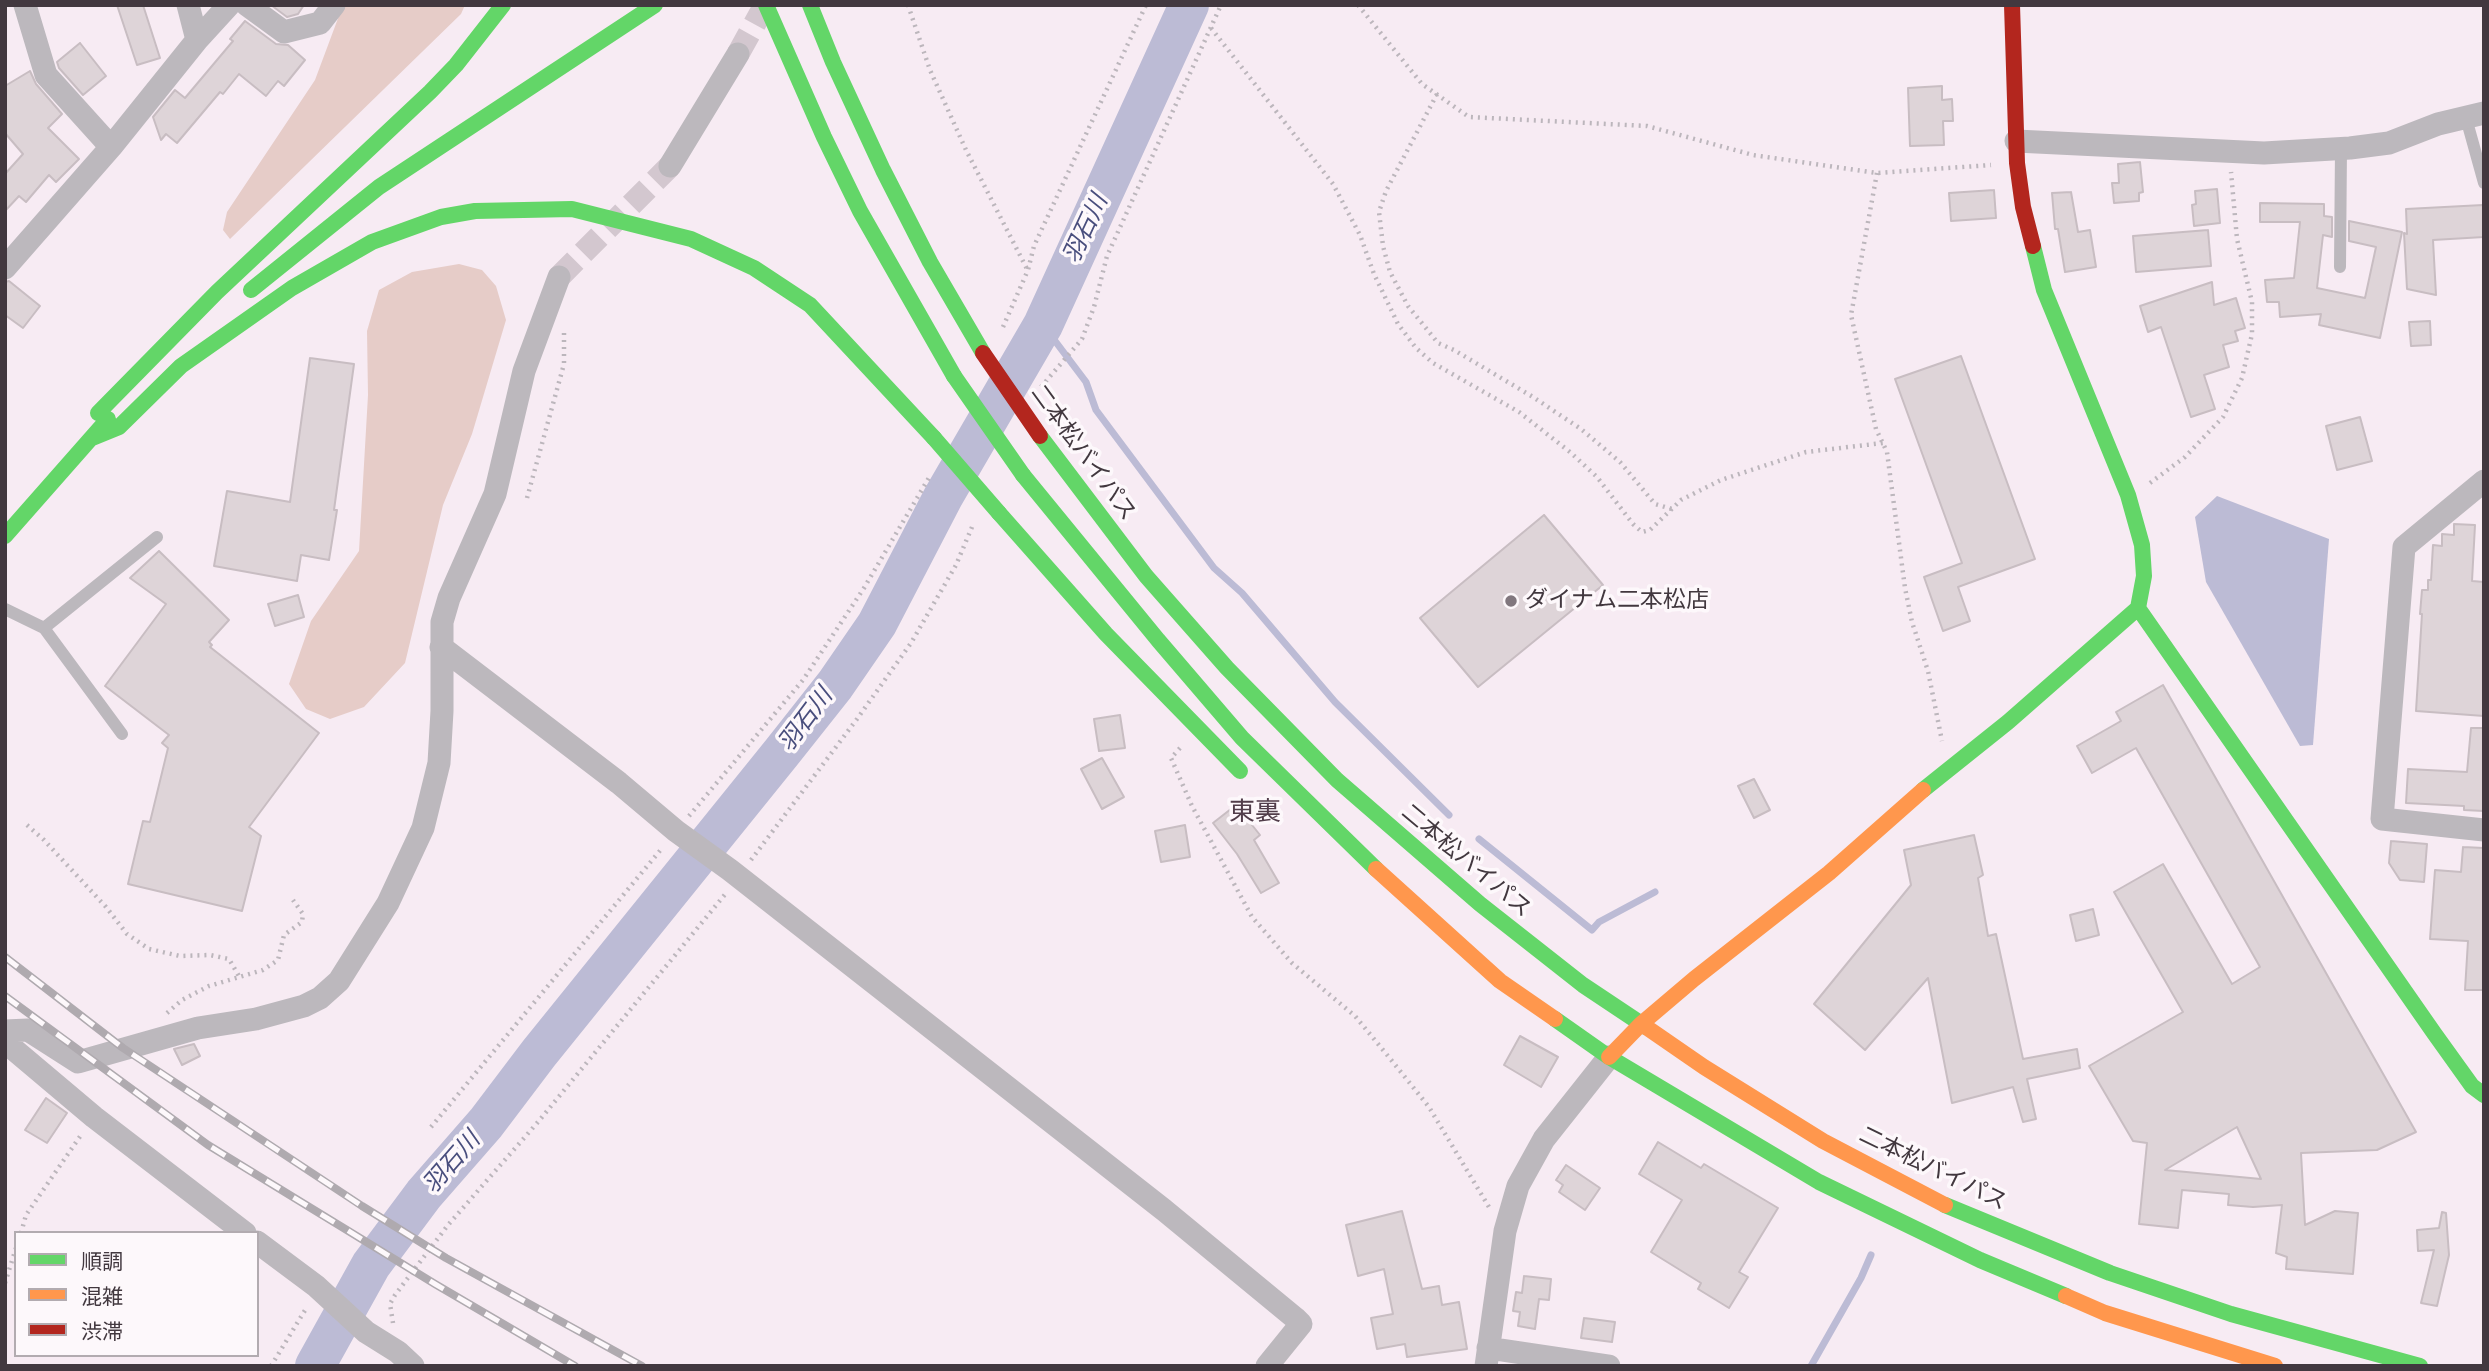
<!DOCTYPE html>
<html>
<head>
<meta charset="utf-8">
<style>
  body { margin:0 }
  #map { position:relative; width:2489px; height:1371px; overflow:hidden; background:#f7ebf3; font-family:Manrope,"Noto Sans JP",sans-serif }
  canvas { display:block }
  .frame { position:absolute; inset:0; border:7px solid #42383f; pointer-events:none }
  .legend { position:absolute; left:14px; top:1231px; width:245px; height:126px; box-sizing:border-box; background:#fdf8fb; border:2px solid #b2abb0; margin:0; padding:9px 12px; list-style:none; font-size:21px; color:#42383f }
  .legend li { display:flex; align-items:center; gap:14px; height:35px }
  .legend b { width:35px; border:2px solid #b2abb0 }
</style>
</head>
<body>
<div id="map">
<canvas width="2489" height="1371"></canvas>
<div class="frame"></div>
<ul class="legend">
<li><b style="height:9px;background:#63d668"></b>順調</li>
<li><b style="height:9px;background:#ff974d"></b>混雑</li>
<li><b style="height:9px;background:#b3261e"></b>渋滞</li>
</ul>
</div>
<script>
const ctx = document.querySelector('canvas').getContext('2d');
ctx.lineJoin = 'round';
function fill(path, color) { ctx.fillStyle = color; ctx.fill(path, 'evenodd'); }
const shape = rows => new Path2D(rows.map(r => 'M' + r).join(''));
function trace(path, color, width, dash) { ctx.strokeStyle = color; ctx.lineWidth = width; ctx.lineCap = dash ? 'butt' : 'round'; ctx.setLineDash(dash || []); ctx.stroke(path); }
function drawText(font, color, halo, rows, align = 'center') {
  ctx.font = font + ' Manrope,"Noto Sans JP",sans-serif'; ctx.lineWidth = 7; ctx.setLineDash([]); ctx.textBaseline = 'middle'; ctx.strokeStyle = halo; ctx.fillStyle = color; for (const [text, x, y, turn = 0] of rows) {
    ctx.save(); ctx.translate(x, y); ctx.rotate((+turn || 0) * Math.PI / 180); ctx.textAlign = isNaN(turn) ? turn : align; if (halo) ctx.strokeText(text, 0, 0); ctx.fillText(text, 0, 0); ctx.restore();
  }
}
fill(shape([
  [343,5,465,5,461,14,230,239,223,230,227,212,315,80],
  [459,264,482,270,496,286,506,320,472,434,443,505,405,663,364,707,330,719,306,709,289,684,311,621,359,551,368,395,367,331,379,290,412,272]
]), '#e6ccc8');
fill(shape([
  [2217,496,2329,539,2313,745,2300,746,2206,582,2195,517]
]), '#bcbbd5');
trace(shape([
  [1043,325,1086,382,1096,410,1214,568,1242,593,1335,702,1449,815],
  [1479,839,1592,930,1599,922,1655,892],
  [1811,1366,1861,1278,1871,1255]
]), '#bcbbd5', 7);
trace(shape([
  [315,1366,371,1265,424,1194,486,1123,539,1053,782,752,835,685,877,624,943,497,1043,325,1189,5]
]), '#bcbbd5', 40);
const building = shape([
  [117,5,143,5,160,58,137,65,117,5],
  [271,5,304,5,298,14,287,17,271,5],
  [245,21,276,44,288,45,305,60,284,86,278,81,266,96,239,74,223,94,220,92,177,143,166,134,161,140,153,117,175,90,185,98,233,41,230,39,245,21],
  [80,43,106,76,83,95,59,68,57,62,80,43],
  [30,71,36,84,62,114,48,128,79,159,56,182,49,175,26,202,19,196,5,211,5,174,23,154,5,133,5,86,30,71],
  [1942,86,1942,100,1952,99,1953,121,1943,121,1944,145,1910,146,1908,88,1942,86],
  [2140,162,2143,192,2139,193,2139,201,2114,203,2112,183,2119,183,2118,164,2140,162],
  [2217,189,2220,223,2194,226,2192,205,2196,204,2195,191,2217,189],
  [1994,190,1996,218,1951,221,1949,193,1994,190],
  [2071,192,2078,232,2090,230,2096,267,2065,272,2058,229,2055,229,2052,193,2071,192],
  [2260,203,2324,204,2324,216,2332,217,2332,237,2323,235,2317,288,2365,298,2376,247,2349,241,2349,221,2402,232,2380,338,2319,325,2321,314,2280,317,2279,302,2267,302,2265,280,2294,278,2300,222,2260,222,2260,203],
  [2483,205,2484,237,2433,240,2436,295,2407,289,2404,233,2407,234,2406,209,2483,205],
  [2208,230,2211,266,2136,272,2133,236,2208,230],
  [9,281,40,306,23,328,5,315,5,282,9,281],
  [2212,282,2214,305,2236,298,2245,328,2235,331,2238,341,2223,345,2229,367,2204,375,2215,409,2191,417,2161,327,2148,332,2140,306,2212,282],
  [2430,321,2431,345,2411,346,2409,322,2430,321],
  [1961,356,2035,559,1958,587,1970,621,1943,631,1924,577,1962,563,1895,379,1961,356],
  [310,358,354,364,334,510,337,510,329,560,301,555,297,581,214,566,227,491,290,502,310,358],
  [2360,417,2372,461,2337,470,2326,426,2360,417],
  [1544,515,1603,585,1478,687,1420,618,1544,515],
  [2454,524,2475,525,2472,581,2484,582,2484,716,2416,711,2422,614,2420,614,2422,590,2428,590,2428,580,2431,580,2433,545,2442,546,2442,534,2454,535,2454,524],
  [159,551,229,620,209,642,212,645,210,647,319,733,249,827,261,836,242,911,128,884,143,821,150,822,168,748,162,743,169,735,105,686,166,604,130,578,159,551],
  [298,595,304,617,275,626,268,604,298,595],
  [2163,685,2416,1132,2377,1150,2301,1153,2305,1225,2335,1211,2358,1213,2353,1274,2286,1269,2287,1257,2276,1253,2282,1205,2253,1207,2228,1205,2229,1194,2182,1190,2178,1228,2139,1224,2147,1143,2133,1141,2089,1066,2183,1012,2114,892,2163,864,2232,984,2260,967,2136,748,2092,773,2077,746,2121,721,2116,712,2163,685],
  [2237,1127,2261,1179,2165,1170,2237,1127],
  [1120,715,1125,748,1099,751,1094,719,1120,715],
  [2471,728,2484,728,2484,811,2464,810,2464,806,2406,803,2408,769,2467,772,2471,728],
  [1102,758,1124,797,1102,809,1081,769,1102,758],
  [1754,779,1770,810,1754,818,1738,786,1754,779],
  [1236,805,1260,835,1254,840,1279,883,1261,893,1237,854,1213,823,1236,805],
  [1185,825,1190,857,1161,862,1155,831,1185,825],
  [1974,835,1983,875,1978,878,1988,936,1996,934,2023,1059,2077,1049,2080,1068,2027,1079,2036,1119,2023,1122,2013,1087,1952,1103,1928,978,1865,1050,1814,1004,1911,885,1904,850,1974,835],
  [2391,841,2427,844,2424,882,2400,880,2389,863,2391,841],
  [2463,847,2484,848,2484,990,2465,990,2468,941,2430,939,2435,870,2461,872,2463,847],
  [2093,909,2099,935,2076,941,2070,915,2093,909],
  [1520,1036,1558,1057,1541,1087,1504,1065,1520,1036],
  [194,1044,200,1056,182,1065,174,1049,194,1044],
  [46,1098,67,1113,47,1143,25,1130,46,1098],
  [1658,1142,1701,1168,1704,1164,1778,1208,1739,1272,1748,1277,1729,1308,1698,1289,1701,1283,1651,1252,1682,1200,1639,1174,1658,1142],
  [1566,1165,1600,1188,1585,1210,1559,1192,1563,1185,1556,1180,1566,1165],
  [1402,1211,1422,1289,1439,1286,1442,1305,1459,1302,1467,1349,1407,1357,1405,1344,1377,1349,1371,1318,1393,1314,1384,1269,1358,1276,1346,1225,1402,1211],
  [2442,1212,2446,1213,2449,1255,2437,1306,2421,1303,2434,1250,2418,1251,2417,1230,2439,1228,2442,1212],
  [1524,1276,1551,1279,1549,1300,1539,1299,1535,1329,1518,1326,1520,1312,1513,1311,1516,1292,1522,1293,1524,1276],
  [1584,1318,1615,1322,1612,1342,1581,1338,1584,1318]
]);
fill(building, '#ded4d8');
trace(building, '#c8bdc2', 2);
trace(shape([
  [738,54,765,5],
  [559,277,670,166]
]), '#d3c7cf', 23, [23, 11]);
trace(shape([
  [908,5,930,70,966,150,1027,269],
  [1358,5,1422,84,1469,117,1647,126,1753,155,1877,173,1991,165],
  [1211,28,1333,184,1360,235,1374,274,1398,324,1416,348,1433,363,1519,412,1570,452,1597,477,1633,524,1642,532,1650,530,1681,500,1721,480,1806,452,1883,443],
  [1437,94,1386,191,1379,212,1383,246,1390,272,1408,306,1438,343,1454,350,1533,397,1581,429,1620,462,1655,504,1672,509],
  [1877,173,1851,315,1876,429,1887,452,1905,588,1912,622,1928,671,1942,741],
  [1003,327,1028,270,1034,246,1146,5],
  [1041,387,1082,339,1094,307,1107,256,1221,5],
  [2150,483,2185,457,2223,417,2242,378,2252,334,2252,302,2237,239,2231,172],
  [527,498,564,364,564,329],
  [1180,748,1171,758,1192,806,1252,917,1292,963,1355,1016,1388,1056,1429,1107,1489,1207],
  [689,816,803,680,864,588,930,476],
  [27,825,44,840,106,907,127,934,149,949,180,956,210,955,229,959,240,978],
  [751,860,857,719,911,643,956,565,972,527],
  [167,1013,182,1000,209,986,263,970,278,960,284,935,302,922,303,914,293,900],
  [431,1127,663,847],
  [21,1233,26,1215,81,1135],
  [5,1283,16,1248],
  [393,1323,390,1304,395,1295,448,1225,538,1122,727,892],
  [271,1366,307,1307]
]), '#bcb6bc', 4.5, [2, 5]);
trace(shape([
  [2466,118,2484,183],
  [2340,267,2341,148],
  [5,609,44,628,122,734],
  [44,628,157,537]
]), '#bcb8bd', 12);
trace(shape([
  [25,5,46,75,111,147],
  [188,5,197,40],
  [247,5,284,32,320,23,334,5],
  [2016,141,2264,153,2350,148,2389,143,2438,124,2484,113],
  [670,166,738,54],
  [5,268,111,147,197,40,229,5],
  [2484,481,2404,547,2382,819,2484,830],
  [441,647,619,783,676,831,730,870,1164,1210,1295,1318,1301,1324,1267,1366],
  [5,1031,28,1030,78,1062,198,1028,256,1019,304,1006,320,998,339,981,388,903,423,828,439,763,442,711,442,622,449,598,495,494,524,371,559,277],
  [5,1042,94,1117,245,1233],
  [257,1242,316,1286,366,1332,398,1352,413,1366],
  [1488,1348,1609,1366],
  [1486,1366,1505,1231,1518,1186,1544,1139,1609,1057]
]), '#bcb8bd', 23);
trace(shape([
  [766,5,824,137,860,211,954,376],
  [810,5,833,62,883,170,930,262,983,353],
  [251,290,379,187,655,5],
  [98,413,217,292,430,92,456,65,503,5],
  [1040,436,1146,576,1227,668,1337,780,1480,904,1583,985,1646,1027],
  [92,438,119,427,181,366,292,288,372,242,441,217,475,211,572,209,691,239,754,268,810,305,934,438],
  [1023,475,1158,640,1242,738,1376,869],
  [999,513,1106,634,1240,771],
  [5,536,108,419],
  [2138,608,2434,1033,2472,1086,2484,1095],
  [1923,790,2008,722,2138,608,2144,576,2142,545,2128,495,2044,290,2033,246],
  [1555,1019,1609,1057,1819,1182,1980,1260,2066,1296],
  [1945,1205,2110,1273,2231,1314,2420,1366]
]), '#63d668', 16);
trace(shape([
  [1376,869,1500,981,1555,1019],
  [1646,1027,1704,1067,1823,1141,1945,1205],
  [1609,1057,1641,1024,1694,979,1829,873,1923,790],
  [2066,1296,2105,1313,2275,1366]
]), '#ff974d', 16);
trace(shape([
  [2012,5,2017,163,2023,207,2033,246]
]), '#b3261e', 16);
const rail = shape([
  [5,957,123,1048,362,1206,446,1258,642,1366],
  [5,996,208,1145,435,1284,575,1366]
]);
trace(rail, '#afaaaf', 8);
trace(rail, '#fdf8fb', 5, [16]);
trace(shape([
  [954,376,1023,475],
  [934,438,999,513]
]), '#63d668', 16);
trace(shape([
  [983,353,1040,436]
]), '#b3261e', 16);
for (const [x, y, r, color] of [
  [1511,601,7,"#81777e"]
]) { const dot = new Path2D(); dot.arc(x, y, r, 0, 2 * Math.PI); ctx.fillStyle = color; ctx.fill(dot); trace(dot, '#fdf8fb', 2.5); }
drawText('23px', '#42383f', '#fdf8fb', [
  ["二本松バイパス",1083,453,54],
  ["二本松バイパス",1466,861,40],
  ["二本松バイパス",1933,1169,26]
]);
drawText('23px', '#42383f', '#fdf8fb', [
  ["ダイナム二本松店",1525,601]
], 'left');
drawText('italic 24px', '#494e7d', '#fdf8fb', [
  ["羽石川",1086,229,-65],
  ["羽石川",806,720,-53],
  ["羽石川",452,1163,-49]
]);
drawText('26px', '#513d4a', '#fdf8fb', [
  ["東裏",1255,813]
]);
</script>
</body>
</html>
